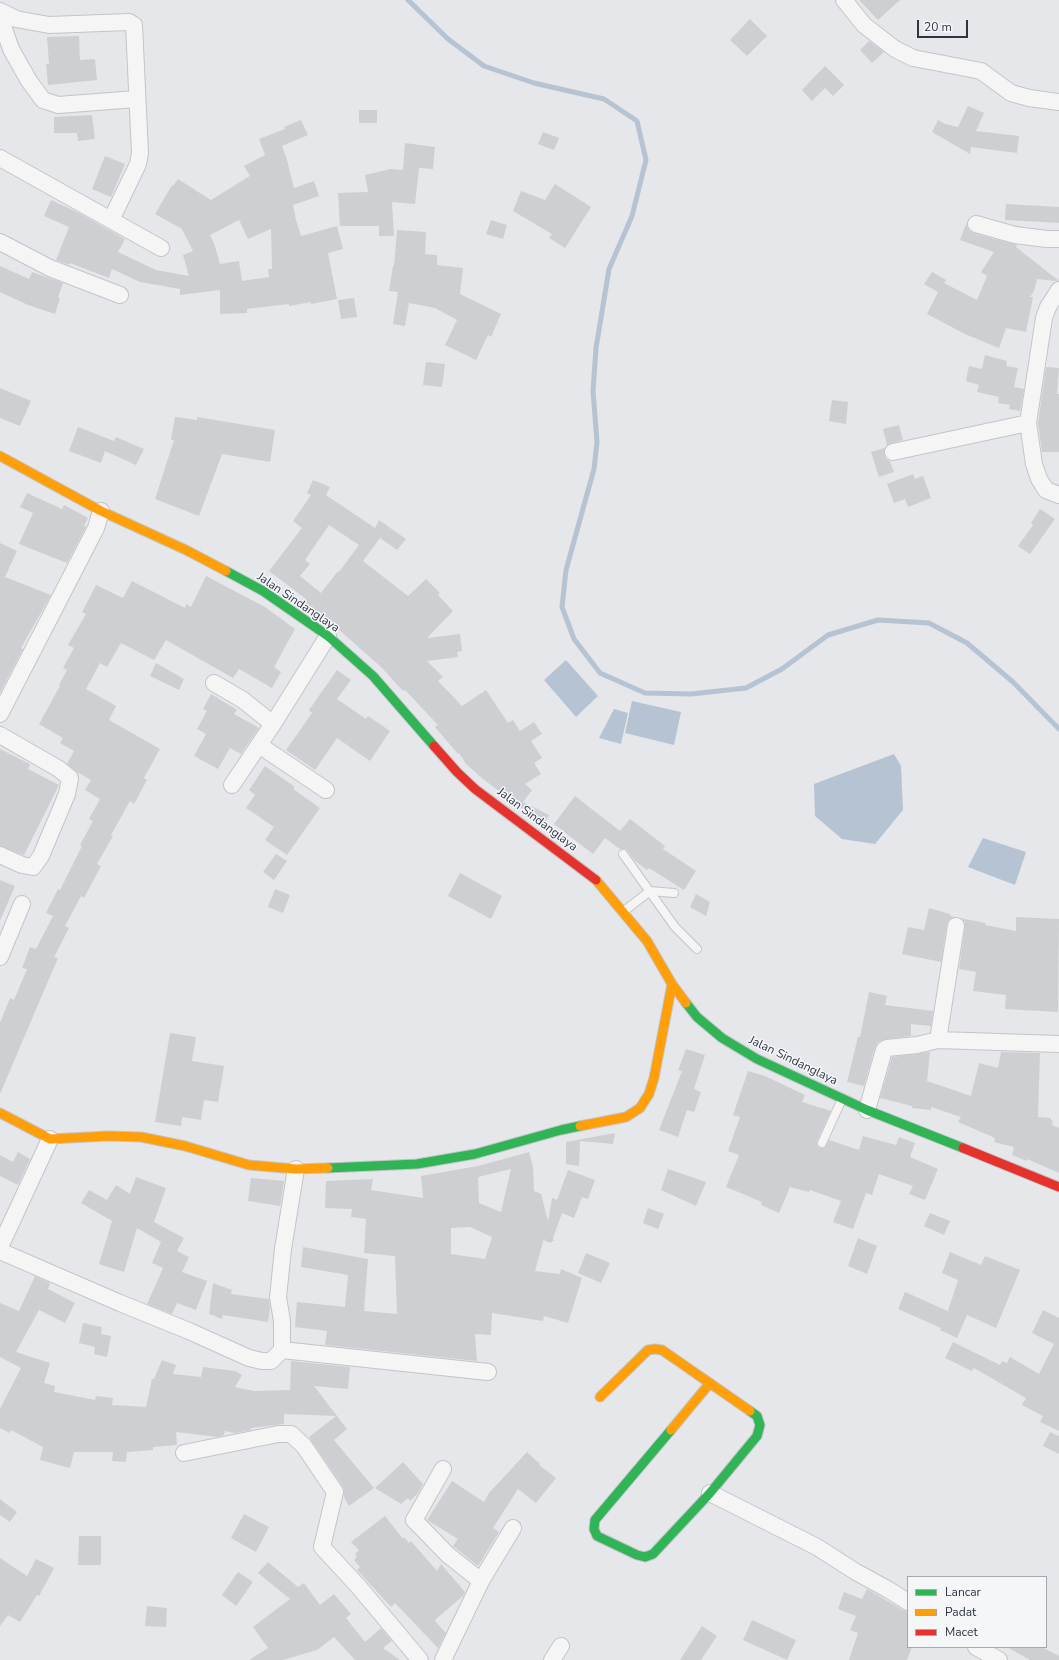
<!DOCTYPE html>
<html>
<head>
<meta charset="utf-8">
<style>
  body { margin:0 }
  #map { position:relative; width:1059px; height:1660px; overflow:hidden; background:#e5e7ea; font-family:"Nunito Sans",sans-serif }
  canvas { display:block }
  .legend { position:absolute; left:907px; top:1576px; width:140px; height:72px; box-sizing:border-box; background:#f4f6f8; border:1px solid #a4a8b0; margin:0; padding:5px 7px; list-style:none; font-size:12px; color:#2d3443 }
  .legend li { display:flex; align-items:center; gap:8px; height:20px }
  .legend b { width:20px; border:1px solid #a4a8b0 }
  .scale { position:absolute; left:917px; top:20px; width:51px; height:18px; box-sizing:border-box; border:2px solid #2d3443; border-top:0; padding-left:5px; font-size:12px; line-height:14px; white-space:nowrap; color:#2d3443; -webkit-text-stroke:3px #f4f6f8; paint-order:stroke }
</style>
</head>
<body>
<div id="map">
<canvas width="1059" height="1660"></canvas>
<ul class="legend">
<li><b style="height:5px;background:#30b455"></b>Lancar</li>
<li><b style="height:5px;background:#ff9f0a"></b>Padat</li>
<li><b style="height:5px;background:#e5322d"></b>Macet</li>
</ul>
<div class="scale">20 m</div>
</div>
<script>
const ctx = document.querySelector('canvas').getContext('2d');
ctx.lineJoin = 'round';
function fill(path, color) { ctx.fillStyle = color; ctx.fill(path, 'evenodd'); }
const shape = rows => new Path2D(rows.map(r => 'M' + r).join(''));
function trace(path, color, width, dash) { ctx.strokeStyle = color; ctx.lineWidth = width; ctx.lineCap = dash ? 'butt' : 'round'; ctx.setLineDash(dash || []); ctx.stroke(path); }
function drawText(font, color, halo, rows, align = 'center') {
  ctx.font = font + ' "Nunito Sans",sans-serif'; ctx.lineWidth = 3; ctx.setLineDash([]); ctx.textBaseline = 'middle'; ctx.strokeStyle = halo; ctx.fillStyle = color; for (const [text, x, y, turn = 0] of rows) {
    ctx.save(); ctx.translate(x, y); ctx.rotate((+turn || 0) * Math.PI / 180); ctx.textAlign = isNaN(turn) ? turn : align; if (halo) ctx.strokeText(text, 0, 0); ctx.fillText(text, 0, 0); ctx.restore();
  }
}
fill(shape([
  [566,660,598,696,576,717,544,680],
  [632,701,681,712,674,745,625,733],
  [614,709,628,713,621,744,599,738],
  [894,754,901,766,903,810,875,844,842,839,815,816,814,784],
  [983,838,1026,852,1015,885,968,867]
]), '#b6c3d2');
trace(shape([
  [408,0,448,39,484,66,534,83,604,99,637,121,646,160,632,216,609,269,596,348,593,391,597,442,594,469,566,570,562,607,574,639,600,673,645,693,691,694,746,688,782,669,828,635,878,620,929,623,967,643,1013,682,1059,729]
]), '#b6c3d2', 5);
fill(shape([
  [859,0,900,0,878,20],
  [750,19,767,36,747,56,730,40],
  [79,36,80,60,95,59,97,80,48,85,46,64,49,64,47,37],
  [869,41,884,52,872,63,860,50],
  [825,66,844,85,833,96,825,88,812,101,802,90],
  [968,106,984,113,976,131,1019,136,1017,153,971,147,970,154,932,132,938,120,945,124,958,127],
  [359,110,377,110,377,123,359,123],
  [92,115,95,139,78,141,77,133,54,133,54,117],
  [301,120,308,135,282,146,287,160,294,188,314,181,319,196,293,205,296,220,301,236,337,226,343,249,328,253,337,299,311,304,311,302,289,306,289,304,247,309,247,313,220,314,220,290,180,295,180,289,140,282,112,269,109,278,70,263,69,265,56,260,69,227,44,216,51,200,79,213,125,239,118,252,156,270,189,276,183,255,193,251,182,229,155,214,172,185,173,186,178,179,211,200,250,176,244,166,265,155,259,139,285,129,284,127],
  [239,220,248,239,271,229,272,269,268,269,269,277,242,281,239,261,220,264,214,243,210,235],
  [543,132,559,138,554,150,538,144],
  [405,143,435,147,433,169,419,168,415,204,392,202,394,236,379,236,379,226,340,226,338,193,368,192,365,175,391,169,403,170],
  [105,156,125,164,111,197,92,189],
  [555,184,591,207,565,248,549,238,552,234,513,211,521,191,545,200],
  [1006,204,1059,207,1059,223,1005,220],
  [491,220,507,225,503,239,486,234],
  [966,224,969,230,973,233,1017,245,1016,247,1059,281,1055,281,1037,279,1034,291,1030,297,1033,297,1026,332,1006,328,999,348,965,334,927,314,938,292,924,284,932,272,946,280,944,283,977,300,987,276,981,272,994,252,960,240],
  [397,230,426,232,425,254,437,255,437,265,463,268,460,294,501,314,491,337,488,335,476,360,445,345,457,320,435,308,409,303,405,326,393,324,398,292,389,291,393,266,394,266],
  [0,266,29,279,32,272,63,283,58,297,60,298,55,314,28,305,0,292],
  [354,298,357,317,341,319,338,300],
  [985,355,1007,361,1006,366,1018,368,1014,387,1024,389,1020,411,1009,409,1010,405,998,403,999,397,977,392,979,385,966,381,969,366,982,369],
  [426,362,445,364,442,387,423,385],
  [1046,367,1059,368,1057,394,1059,394,1059,452,1042,452,1038,423],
  [0,388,31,401,20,426,0,418],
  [832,400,848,402,846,424,829,421],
  [175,417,197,420,197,417,275,430,270,462,222,454,199,516,155,499,174,440,171,440],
  [899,425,903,440,887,445,883,429],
  [78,427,114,441,116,437,144,449,136,465,105,451,101,463,69,451],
  [885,448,884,454,886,459,890,461,894,472,879,477,871,452],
  [913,474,915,479,923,476,931,498,908,507,905,499,894,503,887,484],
  [313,480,330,487,326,495,375,528,379,520,406,539,397,550,380,538,363,561,408,596,426,579,440,593,438,595,453,611,427,638,460,634,462,651,457,652,458,657,427,661,443,677,438,681,462,706,486,690,508,723,513,720,520,731,534,722,542,734,531,741,542,758,534,763,541,774,525,784,532,790,523,802,549,815,544,825,483,779,466,764,459,753,458,754,435,727,438,725,405,690,403,691,381,667,336,627,303,603,306,599,269,571,302,528,293,521,311,495,307,493],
  [329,525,359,545,339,572,338,571,321,593,300,576,310,564,305,560],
  [27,493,62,509,64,505,88,518,84,526,86,527,67,563,19,544,33,513,20,507],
  [1040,509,1055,519,1030,554,1018,546,1033,525,1031,523],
  [0,543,17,551,5,577,51,595,21,648,23,649,0,693],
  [206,576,265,607,295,629,274,667,281,672,272,688,239,669,233,678,166,640,154,660,121,643,107,667,100,663,86,689,116,706,109,720,160,749,144,778,147,780,134,804,130,801,111,835,113,836,97,864,101,866,84,898,81,896,65,926,69,928,54,957,58,958,0,1094,0,1023,10,998,14,1000,27,969,22,968,30,947,36,949,53,916,46,913,58,889,60,890,82,846,80,845,93,821,89,819,100,799,85,790,91,780,77,772,67,764,74,751,60,743,63,738,39,724,60,686,59,685,67,670,63,668,74,648,68,645,86,614,82,612,96,585,123,598,132,581,185,608,186,604,191,607],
  [156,663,184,679,179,690,150,676],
  [337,670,351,680,337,699,366,719,368,716,390,731,370,761,337,738,315,770,286,750,312,713,309,710],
  [211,694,237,710,234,714,259,728,241,754,230,748,218,769,194,756,206,734,197,729,207,711,203,709],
  [0,749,30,764,28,769,59,785,24,855,0,846],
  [265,766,295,787,293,789,320,808,287,855,265,840,274,827,246,808,255,795,249,790],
  [575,796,620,831,630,819,665,846,663,849,696,871,684,890,649,868,647,870,635,861,626,849,620,849,605,838,593,854,554,824],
  [276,854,287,861,274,880,263,872],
  [460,873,502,896,491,919,448,896],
  [0,880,15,886,0,921],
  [275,889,290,895,283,913,268,907],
  [696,894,710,902,706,916,690,907],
  [929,908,950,914,950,916,955,917,949,920,947,924,941,962,902,954,908,927,924,930],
  [1016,917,1059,919,1058,1012,1005,1009,1006,995,973,991,976,972,959,969,965,927,965,922,960,918,986,923,985,925,1016,931],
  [869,992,887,996,885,1005,933,1011,931,1026,911,1024,911,1036,886,1039,878,1042,875,1047,864,1086,847,1082,858,1037,860,1037],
  [170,1033,196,1037,192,1061,224,1066,218,1102,204,1100,201,1120,182,1117,181,1126,155,1122],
  [686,1049,705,1055,694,1089,701,1092,694,1112,687,1110,678,1137,659,1130,682,1071,678,1070],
  [930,1052,927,1081,971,1096,979,1063,998,1068,1001,1052,1040,1053,1038,1117,1051,1118,1051,1120,1053,1121,1052,1125,1059,1128,1059,1173,1027,1159,1027,1161,1012,1155,1014,1147,994,1142,995,1138,958,1122,961,1117,931,1107,931,1110,912,1108,912,1106,880,1098,892,1057],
  [748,1071,765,1076,805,1095,802,1102,831,1111,817,1141,817,1146,820,1148,825,1147,829,1140,859,1150,863,1136,896,1145,899,1137,915,1143,910,1157,938,1169,925,1200,909,1194,913,1186,879,1174,872,1195,866,1193,853,1229,833,1222,841,1201,810,1190,809,1192,790,1187,779,1213,761,1205,762,1202,726,1187,739,1155,728,1151,740,1117,733,1115],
  [615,1133,613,1144,580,1141,579,1166,566,1164,566,1142],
  [18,1152,30,1159,18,1185,0,1176,0,1155,13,1162],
  [529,1152,533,1167,534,1191,541,1194,548,1221,552,1198,557,1200,568,1170,595,1180,588,1199,582,1197,574,1218,562,1213,553,1238,554,1241,552,1241,551,1243,545,1241,544,1238,535,1271,560,1274,561,1269,582,1278,568,1323,544,1316,543,1321,492,1313,491,1335,475,1334,477,1361,325,1345,327,1331,295,1327,297,1302,345,1307,348,1275,301,1267,303,1247,368,1259,364,1311,397,1314,395,1256,364,1253,366,1219,351,1217,352,1209,325,1208,326,1181,373,1179,371,1190,423,1198,421,1176,478,1166],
  [511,1169,501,1212,479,1203,478,1177],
  [470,1227,492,1237,485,1259,451,1254,451,1228],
  [668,1169,706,1182,696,1206,661,1190],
  [136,1177,166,1188,154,1222,184,1238,177,1251,189,1257,182,1272,207,1281,196,1310,177,1303,172,1314,147,1304,163,1268,152,1263,161,1242,137,1228,124,1272,99,1264,112,1221,81,1203,89,1190,107,1200,116,1185,130,1194],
  [251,1178,284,1181,280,1206,248,1201],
  [648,1208,664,1214,658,1229,643,1223],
  [930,1213,950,1221,944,1235,924,1226],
  [858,1238,877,1246,867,1274,848,1266],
  [950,1252,981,1265,985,1256,1020,1270,996,1328,967,1315,957,1338,940,1330,941,1328,898,1309,905,1292,948,1311,958,1280,942,1273],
  [586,1253,610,1263,601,1283,578,1273],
  [35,1276,50,1283,48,1289,75,1303,65,1323,39,1310,16,1352,50,1363,44,1383,55,1386,54,1392,95,1400,96,1396,113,1398,112,1405,146,1407,152,1379,154,1379,162,1360,176,1365,173,1374,201,1377,203,1367,235,1371,242,1375,235,1387,254,1391,290,1390,291,1361,350,1367,348,1389,314,1386,347,1429,334,1440,374,1488,349,1506,344,1497,344,1491,343,1487,309,1437,336,1416,284,1414,284,1424,251,1428,251,1430,235,1433,225,1431,224,1435,218,1437,176,1432,177,1445,153,1447,153,1450,127,1452,126,1462,112,1461,113,1452,74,1452,70,1468,40,1460,43,1447,11,1430,10,1433,0,1428,0,1409,21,1368,0,1357,0,1303,19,1311],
  [213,1283,232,1290,231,1294,269,1299,270,1308,268,1322,223,1315,222,1319,209,1314],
  [1043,1310,1059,1318,1059,1431,1040,1422,1043,1416,1022,1405,1026,1398,974,1368,972,1371,945,1358,953,1342,1000,1365,1002,1361,1007,1363,1010,1357,1039,1374,1054,1344,1032,1333],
  [83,1323,102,1327,101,1334,111,1336,107,1357,94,1354,95,1347,79,1343],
  [1050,1432,1059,1436,1059,1454,1043,1446],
  [527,1452,540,1464,539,1465,556,1478,536,1503,518,1489,493,1528,499,1532,478,1566,453,1546,458,1539,427,1520,452,1481,484,1502,489,1493],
  [403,1462,423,1484,418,1493,410,1501,408,1498,401,1504,375,1488],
  [0,1499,17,1512,10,1522,0,1515],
  [244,1514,269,1527,256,1552,231,1538],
  [385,1516,403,1539,404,1537,409,1543,411,1541,437,1571,441,1564,465,1592,463,1596,436,1619,435,1621,446,1633,438,1648,395,1603,391,1607,357,1570,360,1567,354,1560,357,1557,355,1554,359,1550,351,1542],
  [79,1536,101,1536,101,1565,78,1565],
  [0,1558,27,1576,36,1559,54,1568,39,1596,37,1595,20,1622,8,1615,0,1626],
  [268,1562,298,1587,304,1583,320,1605,334,1594,351,1614,346,1618,365,1642,381,1628,392,1641,383,1648,400,1660,355,1660,334,1637,317,1650,283,1660,249,1660,268,1648,253,1627,290,1599,258,1573],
  [238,1572,253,1582,236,1606,222,1595],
  [867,1589,903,1610,908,1611,908,1647,912,1647,907,1660,849,1660,858,1633,850,1630,856,1616,838,1609,844,1592,862,1599],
  [147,1606,167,1608,166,1627,145,1626],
  [752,1620,796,1640,787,1660,743,1640],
  [702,1626,717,1636,701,1660,680,1660],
  [1007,1647,1042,1647,1059,1656,1059,1660,1030,1660]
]), '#cecfd2');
const lane = shape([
  [623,854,675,927,697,949],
  [624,911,650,891,674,893],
  [822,1143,842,1099]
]);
const street = shape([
  [844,0,864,25,895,49,913,58,981,71,1011,93,1029,98,1059,102],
  [0,11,16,19,49,25,129,22,134,25,140,153,138,164,111,220],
  [0,17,11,49,29,81,43,100,58,105,136,99],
  [0,158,161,248],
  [976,224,1015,235,1047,239,1059,239],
  [0,242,50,268,120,295],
  [1059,290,1048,307,1044,318,1028,423,1034,464,1039,479,1046,490,1059,495],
  [893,452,1028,423],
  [214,683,243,700,273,724],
  [0,714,96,528,101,511],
  [0,735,59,769,70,778,67,794,41,856,33,867,22,865,0,855],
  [259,745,326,790],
  [232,785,273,724,328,636],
  [0,957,22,904],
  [938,1040,956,926],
  [867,1110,884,1050,887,1048,917,1045,938,1040,1059,1044],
  [296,1169,283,1249,278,1297,282,1321,282,1350,488,1372],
  [0,1247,50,1139],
  [0,1251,120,1303,189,1331,249,1358,262,1361,271,1361,282,1350],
  [184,1453,278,1434,291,1434,304,1446,335,1492,322,1547,358,1586,420,1660],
  [443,1469,414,1520,448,1555,481,1581],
  [710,1493,817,1547,856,1572,889,1590,908,1602],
  [976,1647,999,1660],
  [443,1660,481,1581,513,1528],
  [552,1660,561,1646]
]);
const fast = shape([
  [226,571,263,591,328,636,373,676,434,746],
  [686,1003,697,1017,722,1038,757,1059,867,1110,963,1148],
  [328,1168,417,1164,475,1154,561,1130,580,1126],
  [671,1430,595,1520,594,1529,597,1536,637,1555,645,1557,653,1554,710,1493,757,1436,760,1425,757,1416,750,1411]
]);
const slow = shape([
  [0,456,101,511,186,550,226,571],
  [596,880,647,941,672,984,686,1003],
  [0,1113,50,1139,108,1136,141,1137,185,1146,249,1165,296,1169,328,1168],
  [580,1126,626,1117,640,1108,649,1094,654,1078,672,984],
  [600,1397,648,1350,655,1349,662,1350,750,1411],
  [671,1430,710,1383]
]);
const jam = shape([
  [434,746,457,772,475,789,596,880],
  [963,1148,1059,1187]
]);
trace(lane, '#c3c5c8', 10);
trace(street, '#c3c5c8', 18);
trace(fast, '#c3c5c8', 11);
trace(slow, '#c3c5c8', 11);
trace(jam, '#c3c5c8', 11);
trace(lane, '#f5f5f6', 8);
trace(street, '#f5f5f6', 16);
trace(fast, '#30b455', 9);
trace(slow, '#ff9f0a', 9);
trace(jam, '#e5322d', 9);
drawText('12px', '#2d3443', '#f4f6f8', [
  ["Jalan Sindanglaya",298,603,34],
  ["Jalan Sindanglaya",537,820,37],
  ["Jalan Sindanglaya",793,1061,26]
]);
</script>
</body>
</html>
